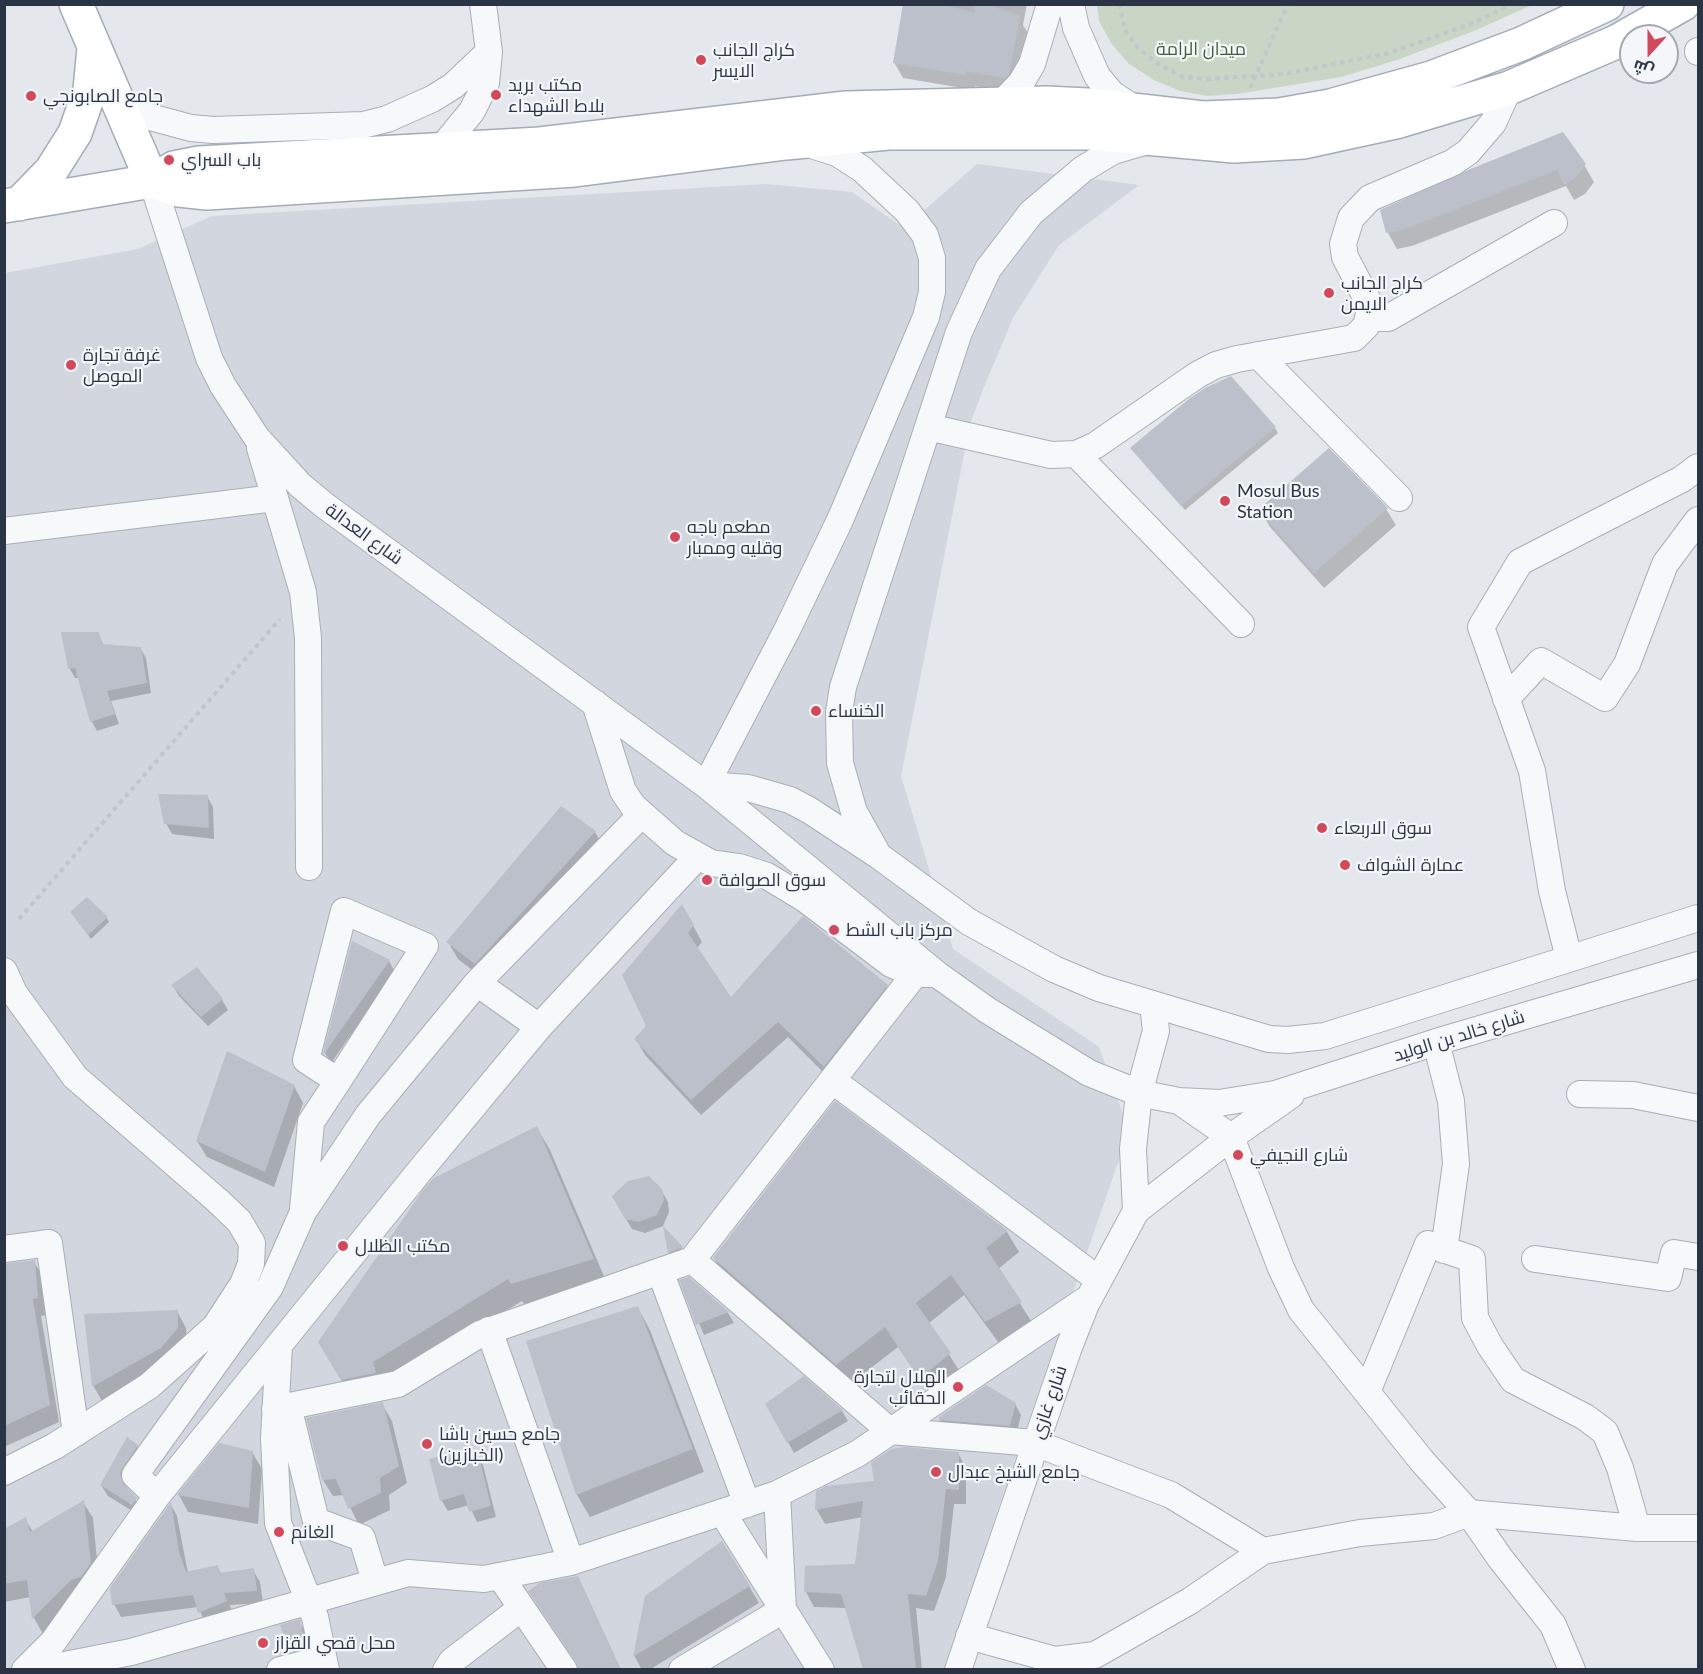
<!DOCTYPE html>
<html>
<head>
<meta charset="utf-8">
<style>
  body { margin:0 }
  #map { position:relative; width:1703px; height:1674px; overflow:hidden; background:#e4e7ec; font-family:Lato,Cairo,sans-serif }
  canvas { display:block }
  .frame { position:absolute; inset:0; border:6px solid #2b3445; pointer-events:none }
  .north { position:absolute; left:1619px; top:24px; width:60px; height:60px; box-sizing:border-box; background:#f4f6f9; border:2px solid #a4a8b1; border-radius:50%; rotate:201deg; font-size:16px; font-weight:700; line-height:24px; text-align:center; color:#2b3445 }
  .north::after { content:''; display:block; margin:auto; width:21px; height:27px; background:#d1495b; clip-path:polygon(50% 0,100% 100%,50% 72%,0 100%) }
</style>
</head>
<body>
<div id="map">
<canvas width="1703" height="1674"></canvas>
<div class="frame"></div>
<div class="north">ش</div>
</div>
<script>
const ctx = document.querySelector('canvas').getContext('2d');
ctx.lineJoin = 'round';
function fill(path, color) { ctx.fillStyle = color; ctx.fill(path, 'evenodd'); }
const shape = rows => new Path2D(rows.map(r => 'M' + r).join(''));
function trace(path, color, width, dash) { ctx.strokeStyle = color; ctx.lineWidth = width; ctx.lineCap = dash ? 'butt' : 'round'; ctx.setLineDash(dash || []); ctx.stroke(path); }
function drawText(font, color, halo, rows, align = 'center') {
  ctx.font = font + ' Lato,Cairo,sans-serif'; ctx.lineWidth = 4.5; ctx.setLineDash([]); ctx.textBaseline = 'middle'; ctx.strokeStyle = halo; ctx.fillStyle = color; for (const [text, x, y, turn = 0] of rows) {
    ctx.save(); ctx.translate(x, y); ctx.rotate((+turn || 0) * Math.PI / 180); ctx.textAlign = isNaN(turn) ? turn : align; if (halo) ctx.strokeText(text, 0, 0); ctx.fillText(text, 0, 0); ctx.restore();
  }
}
fill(shape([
  [977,164,1139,185,1059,245,1013,318,984,387,970,424,901,776,953,949,1099,1047,1129,1131,998,1509,946,1669,5,1670,5,273,138,249,212,216,766,184,852,192,904,228]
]), '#d2d6de');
fill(shape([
  [1097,5,1097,4,1532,5,1474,31,1397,60,1341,77,1237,94,1207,96,1180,91,1154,80,1129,64,1111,43,1099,21]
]), '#c9d6c5');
fill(shape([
  [905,4,1027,4,1023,25,1028,33,1017,90,1014,93,975,86,974,90,903,78,894,62],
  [1584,165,1594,182,1585,194,1574,200,1566,186,1412,246,1397,249,1388,233,1469,171],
  [1275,428,1278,433,1185,510,1132,449],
  [1386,509,1396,525,1324,588,1270,527,1260,510],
  [98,633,104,646,140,648,146,658,151,693,111,701,119,724,97,731,92,722,79,678,75,678,70,669,63,634],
  [207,796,213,807,214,839,172,834,166,823],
  [595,832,604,848,485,980,458,959,448,942],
  [75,917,106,917,109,922,91,939],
  [691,922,702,942,697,948,731,999,886,986,896,1002,833,1082,788,1037,701,1115,645,1055,636,1039,648,1026],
  [353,943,389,961,395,972,331,1063,325,1053],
  [173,986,222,1000,228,1010,208,1026,179,996],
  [294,1086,303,1103,274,1187,207,1157,197,1141],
  [537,1128,550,1150,606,1281,525,1305,522,1301,355,1402,332,1365],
  [661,1190,668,1202,669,1212,663,1226,645,1233,632,1229,613,1197],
  [665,1231,681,1248,687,1258,675,1263,669,1252],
  [1007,1232,1019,1252,998,1269,1033,1324,998,1342,964,1295,929,1323,962,1375,933,1398,898,1347,849,1385,726,1279,714,1258],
  [34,1262,44,1278,47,1315,41,1316,59,1422,4,1447,4,1265],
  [688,1279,728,1313,734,1323,704,1335,681,1281],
  [638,1308,650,1330,704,1472,590,1517,577,1495,528,1342],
  [177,1311,186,1328,187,1346,103,1403,94,1387,85,1315],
  [803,1378,842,1411,848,1421,794,1453,767,1405],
  [382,1404,392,1421,407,1483,389,1495,390,1510,359,1525,344,1495,333,1496,323,1480],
  [1015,1404,1021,1415,1016,1436,946,1430,940,1420],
  [220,1444,252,1452,262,1469,258,1524,188,1512,179,1495],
  [137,1446,143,1457,125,1485,142,1510,139,1515,108,1496,101,1485],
  [958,1453,966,1468,966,1504,954,1504,946,1577,934,1611,916,1608,922,1670,865,1670,847,1608,814,1607,806,1592,856,1566,863,1517,825,1524,817,1510,817,1492,875,1482],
  [477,1454,483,1465,496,1517,477,1522,469,1505,448,1511,442,1501,431,1460,454,1461],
  [83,1502,93,1518,99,1581,43,1634,34,1618,31,1597,4,1602,4,1531,25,1519,33,1532],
  [171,1505,177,1516,188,1573,217,1566,221,1574,253,1570,260,1582,263,1603,230,1605,232,1613,206,1624,198,1607,121,1617,114,1604],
  [577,1577,586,1594,621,1670,580,1670],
  [749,1586,759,1603,649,1670,642,1670,635,1657,647,1597],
  [299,1621,305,1632,309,1650,295,1654,288,1643]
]), '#0003');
fill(shape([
  [903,4,940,4,975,13,975,4,985,4,1020,16,1009,74,1005,78,966,71,966,75,893,63],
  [1563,132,1586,164,1576,177,1564,185,1557,170,1402,230,1386,233,1380,210,1468,170],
  [1231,376,1276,427,1181,506,1130,448,1190,398,1205,388],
  [1329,448,1388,508,1314,573,1258,510],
  [61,632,99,632,102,644,141,647,147,683,107,691,115,714,90,722,75,668,68,669],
  [158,794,208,795,209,828,164,824],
  [561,806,596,831,475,964,446,942],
  [87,897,108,917,88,935,70,912],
  [682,904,694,925,688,933,731,997,803,916,888,985,824,1067,778,1022,691,1100,634,1039,646,1026,622,975],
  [352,941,390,960,324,1054,323,1053],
  [197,967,223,999,201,1017,171,985],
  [227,1051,295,1085,265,1172,196,1141],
  [835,1101,1008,1231,986,1248,1022,1302,985,1322,951,1275,916,1303,951,1353,919,1379,885,1327,836,1365,713,1258],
  [537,1126,594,1259,511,1284,508,1279,373,1362,376,1373,341,1380,318,1342,423,1190,434,1178],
  [649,1176,662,1189,664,1200,657,1215,638,1222,625,1219,612,1196,628,1181],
  [663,1226,683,1247,668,1253],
  [35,1260,38,1298,33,1299,50,1405,4,1426,4,1264],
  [689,1277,729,1312,696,1325,679,1280],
  [638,1306,693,1449,576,1495,526,1341],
  [178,1310,178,1328,161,1348,92,1387,84,1314],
  [804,1376,843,1410,787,1443,765,1404],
  [986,1385,1016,1403,1010,1426,939,1420,939,1417],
  [383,1402,399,1466,380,1478,381,1493,348,1509,336,1479,322,1480,306,1418],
  [127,1437,138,1445,120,1473,124,1485,137,1498,132,1505,100,1485],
  [219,1443,253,1451,249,1508,177,1495],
  [905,1447,959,1452,959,1490,946,1489,938,1561,926,1596,908,1594,916,1670,863,1670,841,1594,804,1592,805,1566,855,1564,863,1501,815,1510,816,1491,826,1486,874,1481,871,1462,892,1449],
  [451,1453,453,1459,478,1453,491,1506,469,1512,464,1494,440,1501,429,1459],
  [84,1500,91,1563,81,1577,71,1580,32,1619,27,1580,4,1584,4,1529,26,1517,30,1532],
  [171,1502,179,1552,186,1572,218,1565,219,1573,254,1568,257,1591,224,1593,227,1601,198,1613,193,1595,112,1605,110,1588],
  [722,1541,750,1586,633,1657,645,1596],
  [578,1576,621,1670,579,1670,576,1662,528,1591,540,1583],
  [300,1619,304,1640,287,1644,280,1625]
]), '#bbc0ca');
const minor = shape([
  [1071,4,1076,28,1097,76,1112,94,1138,111],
  [1698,51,1698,52],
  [117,99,150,117,191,128,213,130,363,125,387,119,432,99,453,86,489,52],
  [1002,103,1021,83,1032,64,1050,4],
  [440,150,472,111,486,83,489,52,483,4],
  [152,181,209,358,223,386,257,438,300,485,324,505,706,785,938,975,987,1010,1089,1073,1139,1093,1179,1101,1219,1103,1275,1094,1436,1042,1698,965],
  [1369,318,1388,318,1554,223],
  [1258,355,1399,498],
  [928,427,1051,455,1076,454,1096,445,1197,375,1216,365,1237,359,1354,338,1366,326,1370,310,1368,301,1345,257,1343,244,1351,218,1370,198,1452,163,1468,152,1493,123,1509,88],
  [260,448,303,592,308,638,309,867],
  [1076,454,1241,624],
  [4,531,275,498],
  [1506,699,1541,661,1605,698,1627,664,1665,564,1698,520],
  [595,703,623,791,633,806,675,843,711,863,739,867,767,876,805,899,891,964,915,974,930,974],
  [706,785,748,788,790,800,809,810,879,856,969,922,1054,969,1099,988,1269,1039,1288,1040,1325,1036,1698,918],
  [706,785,787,630,840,520,926,317,932,292,932,258,925,235,907,211,862,169,837,153,808,144],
  [876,851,854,812,840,763,839,712,843,687,959,332,988,269,1031,213,1083,169,1113,151,1144,142],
  [1569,958,1552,891,1532,771,1481,627,1520,562,1682,479,1698,467],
  [4,971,14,993,75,1077,218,1201,239,1221,252,1243,251,1264,243,1284,215,1327,149,1386,55,1446,4,1472],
  [477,983,539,1027],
  [1436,1042,1451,1101,1456,1164,1444,1250],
  [832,1080,1099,1280],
  [1580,1094,1633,1095,1698,1108],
  [1179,1101,1231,1137,1281,1268,1301,1310,1422,1461,1469,1513,1500,1558,1553,1625,1572,1670],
  [303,1209,311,1122,338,1081,425,946,344,911,306,1060,338,1081],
  [1136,1211,1133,1149,1139,1093,1156,1031,1153,1005],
  [4,1249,49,1243,76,1433],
  [1535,1259,1668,1278,1674,1253,1698,1257],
  [692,1260,890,1431,1035,1443,1171,1495,1263,1551,1360,1533,1434,1526,1469,1513,1637,1528,1698,1528],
  [660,1271,747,1504],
  [489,1330,571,1562],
  [279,1345,274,1438,278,1523,315,1617,326,1670],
  [1367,1392,1428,1244,1472,1259,1475,1318,1490,1346,1513,1380,1585,1417,1605,1432,1620,1468,1637,1528],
  [288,1406,316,1521,362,1538,375,1581],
  [275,1409,398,1384,480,1334,692,1260,915,974],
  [157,1496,135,1475,270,1287,303,1212,368,1115,477,983,642,814],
  [722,1512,821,1670],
  [500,1576,564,1670],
  [969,1636,1055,1660,1095,1655,1190,1601,1263,1551],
  [25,1670,53,1642,157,1496,418,1173,539,1027,697,857],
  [39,1670,131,1652,408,1573,484,1579,571,1562,777,1494,857,1454,1090,1297],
  [280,1670,323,1659],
  [446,1670,452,1661,520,1609],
  [682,1670,783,1610,777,1494],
  [958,1670,1069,1347,1086,1304,1136,1211,1231,1137,1291,1095]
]);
const major = shape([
  [76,4,152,181,179,190,207,193,575,170,786,143,888,133,1090,133,1234,146,1304,142,1396,122,1509,88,1616,42,1683,4],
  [19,204,51,171,75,133,90,90,94,48],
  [4,206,152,181,174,168,199,163,540,144,846,108,1046,103,1088,105,1203,118,1279,115,1330,106,1431,78,1521,44,1607,4]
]);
trace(minor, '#a9aeb7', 28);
trace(major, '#a3abb8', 36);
trace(shape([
  [1119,4,1125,30,1138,48,1158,64,1183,77,1207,79,1285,74,1389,53,1473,23,1513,4],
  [1250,88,1288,4],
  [19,919,280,619]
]), '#c2c5cb', 4, [4.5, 4.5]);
trace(minor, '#f7f8fa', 26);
trace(major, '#fff', 33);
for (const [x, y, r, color] of [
  [701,60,6,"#d1495b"],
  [496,95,6,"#d1495b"],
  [31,96,6,"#d1495b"],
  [169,160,6,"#d1495b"],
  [1329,293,6,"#d1495b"],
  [71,365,6,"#d1495b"],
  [1225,501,6,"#d1495b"],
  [675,537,6,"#d1495b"],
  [816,711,6,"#d1495b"],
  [1322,828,6,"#d1495b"],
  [1345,865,6,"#d1495b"],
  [707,880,6,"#d1495b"],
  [834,930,6,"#d1495b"],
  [1238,1155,6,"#d1495b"],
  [343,1246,6,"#d1495b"],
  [958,1387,6,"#d1495b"],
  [427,1444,6,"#d1495b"],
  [936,1472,6,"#d1495b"],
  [279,1532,6,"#d1495b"],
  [263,1643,6,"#d1495b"]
]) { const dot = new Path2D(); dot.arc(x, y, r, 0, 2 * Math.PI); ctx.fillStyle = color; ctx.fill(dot); trace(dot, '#f4f6f9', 2); }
drawText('18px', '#3f6138', '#f4f6f9', [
  ["ميدان الرامة",1201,49]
]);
drawText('18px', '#2b3445', '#f4f6f9', [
  ["كراج الجانب",713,50],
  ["الايسر",713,71],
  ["مكتب بريد",508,85],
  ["بلاط الشهداء",508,106],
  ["جامع الصابونجي",43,96],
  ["باب السراي",181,160],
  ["كراج الجانب",1341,283],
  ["الايمن",1341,304],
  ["غرفة تجارة",83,355],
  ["الموصل",83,376],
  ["Mosul Bus",1237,491],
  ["Station",1237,512],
  ["مطعم باجه",687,527],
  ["وقليه وممبار",687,548],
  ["الخنساء",828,711],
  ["سوق الاربعاء",1334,828],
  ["عمارة الشواف",1357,865],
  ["سوق الصوافة",719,880],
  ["مركز باب الشط",846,930],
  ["شارع النجيفي",1250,1155],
  ["مكتب الظلال",355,1246],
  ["الهلال لتجارة",946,1377,"right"],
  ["الحقائب",946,1398,"right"],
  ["جامع حسين باشا",439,1434],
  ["(الخبازين)",439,1455],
  ["جامع الشيخ عبدال",948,1472],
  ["الغانم",291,1532],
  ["محل قصي القزاز",275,1643]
], 'left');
drawText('18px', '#2b3445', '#f4f6f9', [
  ["شارع العدالة",364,534,36],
  ["شارع خالد بن الوليد",1459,1036,-17],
  ["شارع غازي",1049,1402,-71]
]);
</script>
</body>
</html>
